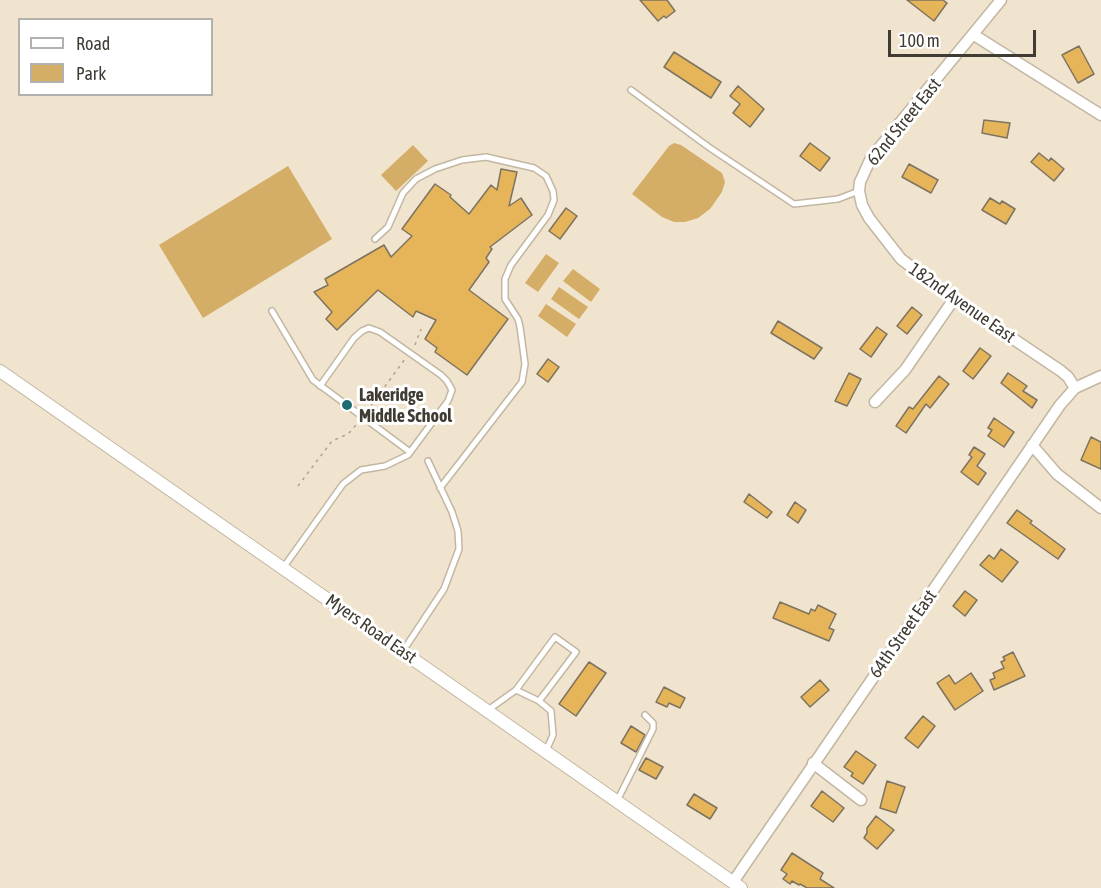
<!DOCTYPE html>
<html>
<head>
<meta charset="utf-8">
<style>
  body { margin:0 }
  #map { position:relative; width:1101px; height:888px; overflow:hidden; background:#f1e4cf; font-family:"Asap Condensed",sans-serif }
  canvas { display:block }
  .legend { position:absolute; left:18px; top:18px; width:195px; height:78px; box-sizing:border-box; background:#fff; border:2px solid #b3b1ad; margin:0; padding:8px 10px; list-style:none; font-size:18px; color:#403b33 }
  .legend li { display:flex; align-items:center; gap:12px; height:30px }
  .legend b { width:30px; border:2px solid #b3b1ad }
  .scale { position:absolute; left:888px; top:30px; width:148px; height:27px; box-sizing:border-box; border:3px solid #403b33; border-top:0; padding-left:8px; font-size:18px; line-height:21px; white-space:nowrap; color:#403b33; -webkit-text-stroke:4px #fff; paint-order:stroke }
</style>
</head>
<body>
<div id="map">
<canvas width="1101" height="888"></canvas>
<ul class="legend">
<li><b style="height:8px;background:#fff"></b>Road</li>
<li><b style="height:16px;background:#d4ad66"></b>Park</li>
</ul>
<div class="scale">100 m</div>
</div>
<script>
const ctx = document.querySelector('canvas').getContext('2d');
ctx.lineJoin = 'round';
function fill(path, color) { ctx.fillStyle = color; ctx.fill(path, 'evenodd'); }
const shape = rows => new Path2D(rows.map(r => 'M' + r).join(''));
function trace(path, color, width, dash) { ctx.strokeStyle = color; ctx.lineWidth = width; ctx.lineCap = dash ? 'butt' : 'round'; ctx.setLineDash(dash || []); ctx.stroke(path); }
function drawText(font, color, halo, rows, align = 'center') {
  ctx.font = font + ' "Asap Condensed",sans-serif'; ctx.lineWidth = 6; ctx.setLineDash([]); ctx.textBaseline = 'middle'; ctx.strokeStyle = halo; ctx.fillStyle = color; for (const [text, x, y, turn = 0] of rows) {
    ctx.save(); ctx.translate(x, y); ctx.rotate((+turn || 0) * Math.PI / 180); ctx.textAlign = isNaN(turn) ? turn : align; if (halo) ctx.strokeText(text, 0, 0); ctx.fillText(text, 0, 0); ctx.restore();
  }
}
fill(shape([
  [674,143,681,145,722,173,725,182,722,192,710,209,698,218,685,222,674,222,662,217,632,194,669,146],
  [413,145,428,161,396,191,381,175],
  [288,166,332,239,203,318,159,245],
  [546,254,559,263,538,292,525,283],
  [573,269,600,289,591,302,563,281],
  [559,287,588,307,579,319,551,299],
  [546,304,576,324,567,337,538,316]
]), '#d4ad66');
const building = shape([
  [640,0,667,0,675,11,666,18,664,16,658,21,640,0],
  [907,0,943,0,947,3,934,21,907,0],
  [1079,46,1094,74,1078,83,1062,55,1079,46],
  [674,52,721,82,711,98,664,67,674,52],
  [738,86,764,109,750,127,733,113,740,104,730,96,738,86],
  [984,120,1010,123,1007,138,982,133,984,120],
  [810,143,830,158,820,171,800,156,810,143],
  [1039,153,1049,161,1051,158,1064,169,1054,181,1031,162,1039,153],
  [909,164,938,180,931,193,902,177,909,164],
  [501,169,517,172,509,206,521,198,532,215,490,247,492,249,486,258,489,262,469,290,508,319,467,375,435,352,437,348,425,339,436,320,416,311,413,317,378,290,337,330,326,319,332,312,314,292,328,285,325,279,384,245,391,257,412,236,402,229,435,184,451,195,450,197,469,214,491,185,497,190,501,169],
  [990,198,1000,204,1002,201,1015,209,1006,224,982,210,990,198],
  [566,208,577,216,560,239,549,231,566,208],
  [912,307,922,315,907,334,897,326,912,307],
  [778,321,822,348,814,359,771,333,778,321],
  [877,327,887,334,871,357,860,349,877,327],
  [980,348,991,356,973,379,963,371,980,348],
  [548,359,559,367,548,382,537,374,548,359],
  [849,373,861,379,847,406,835,401,849,373],
  [1008,373,1027,386,1023,391,1037,400,1032,408,1001,383,1008,373],
  [939,376,949,384,930,408,926,404,906,433,896,426,909,407,913,409,939,376],
  [994,418,1014,432,1004,447,988,436,992,430,988,428,994,418],
  [1091,437,1101,442,1101,469,1081,460,1091,437],
  [974,447,985,454,977,466,986,473,978,485,961,472,972,457,969,455,974,447],
  [749,494,772,512,767,518,744,502,749,494],
  [795,502,806,510,798,523,787,515,795,502],
  [1017,510,1032,521,1030,523,1065,549,1058,559,1007,523,1017,510],
  [1001,549,1018,562,1002,582,980,565,989,555,994,559,1001,549],
  [965,591,977,600,965,616,953,606,965,591],
  [780,602,809,614,811,609,815,611,818,605,836,614,829,628,834,630,829,641,773,618,780,602],
  [1013,652,1025,676,994,690,990,680,995,678,993,673,1004,668,1001,662,1005,660,1003,657,1013,652],
  [589,662,606,673,576,716,559,704,589,662],
  [971,673,983,691,955,710,937,683,949,675,955,684,971,673],
  [820,680,829,690,810,707,801,697,820,680],
  [664,687,685,698,680,708,669,703,667,707,656,702,664,687],
  [923,716,935,726,918,748,905,738,923,716],
  [631,726,645,735,636,752,621,743,631,726],
  [856,751,876,765,863,784,851,776,853,773,844,767,856,751],
  [646,758,663,767,656,779,639,770,646,758],
  [887,781,905,787,896,813,880,808,887,781],
  [822,791,844,808,833,822,811,806,822,791],
  [694,794,717,808,710,819,687,805,694,794],
  [876,816,894,830,877,849,864,838,867,833,867,828,876,816],
  [792,853,823,873,820,879,834,888,807,888,800,884,799,885,792,881,790,884,783,879,787,874,781,870,792,853]
]);
fill(building, '#e6b559');
trace(building, '#7e7360', 1.5);
const service = shape([
  [631,90,710,148,794,204,838,199,859,191],
  [375,239,388,227,403,193,416,179,435,169,462,160,486,157,534,168,546,176,553,191,554,200,548,215,511,265,505,279,505,299,518,319,520,327,525,364,522,382,440,488],
  [272,311,313,380,410,452],
  [283,568,343,484,361,470,385,466,408,455,448,401,452,390,447,381,441,375,380,332,369,328,362,331,354,338,320,386],
  [403,651,444,589,459,549,458,531,452,512,428,461],
  [516,690,539,701],
  [488,710,516,690,555,637,576,652,539,701,551,711,553,735,546,751],
  [617,801,653,729,653,723,645,715]
]);
const minor = shape([
  [1001,0,871,158,860,182,859,191,862,205,869,218,901,259,954,299,1061,371,1068,377,1075,388],
  [974,35,1101,115],
  [875,402,905,370,954,299],
  [1032,445,1057,474,1101,508],
  [813,763,861,800],
  [733,882,1060,405,1075,388,1101,376]
]);
const tertiary = shape([
  [0,371,741,888]
]);
trace(service, '#c2b7a2', 8);
trace(minor, '#c2b7a2', 13);
trace(tertiary, '#c2b7a2', 14);
trace(shape([
  [415,345,421,329],
  [367,411,405,359],
  [298,486,332,441,348,434,357,424]
]), '#aca292', 1.5, [3, 4.5]);
trace(service, '#fff', 5);
trace(minor, '#fff', 10);
trace(tertiary, '#fff', 12);
for (const [x, y, r, color] of [
  [347,405,6,"#1f6b72"]
]) { const dot = new Path2D(); dot.arc(x, y, r, 0, 2 * Math.PI); ctx.fillStyle = color; ctx.fill(dot); trace(dot, '#fff', 2); }
drawText('18px', '#403b33', '#fff', [
  ["62nd Street East",904,122,-51],
  ["182nd Avenue East",962,303,35],
  ["Myers Road East",371,629,35],
  ["64th Street East",903,634,-55]
]);
drawText('bold 18px', '#403b33', '#fff', [
  ["Lakeridge",359,395],
  ["Middle School",359,416]
], 'left');
</script>
</body>
</html>
